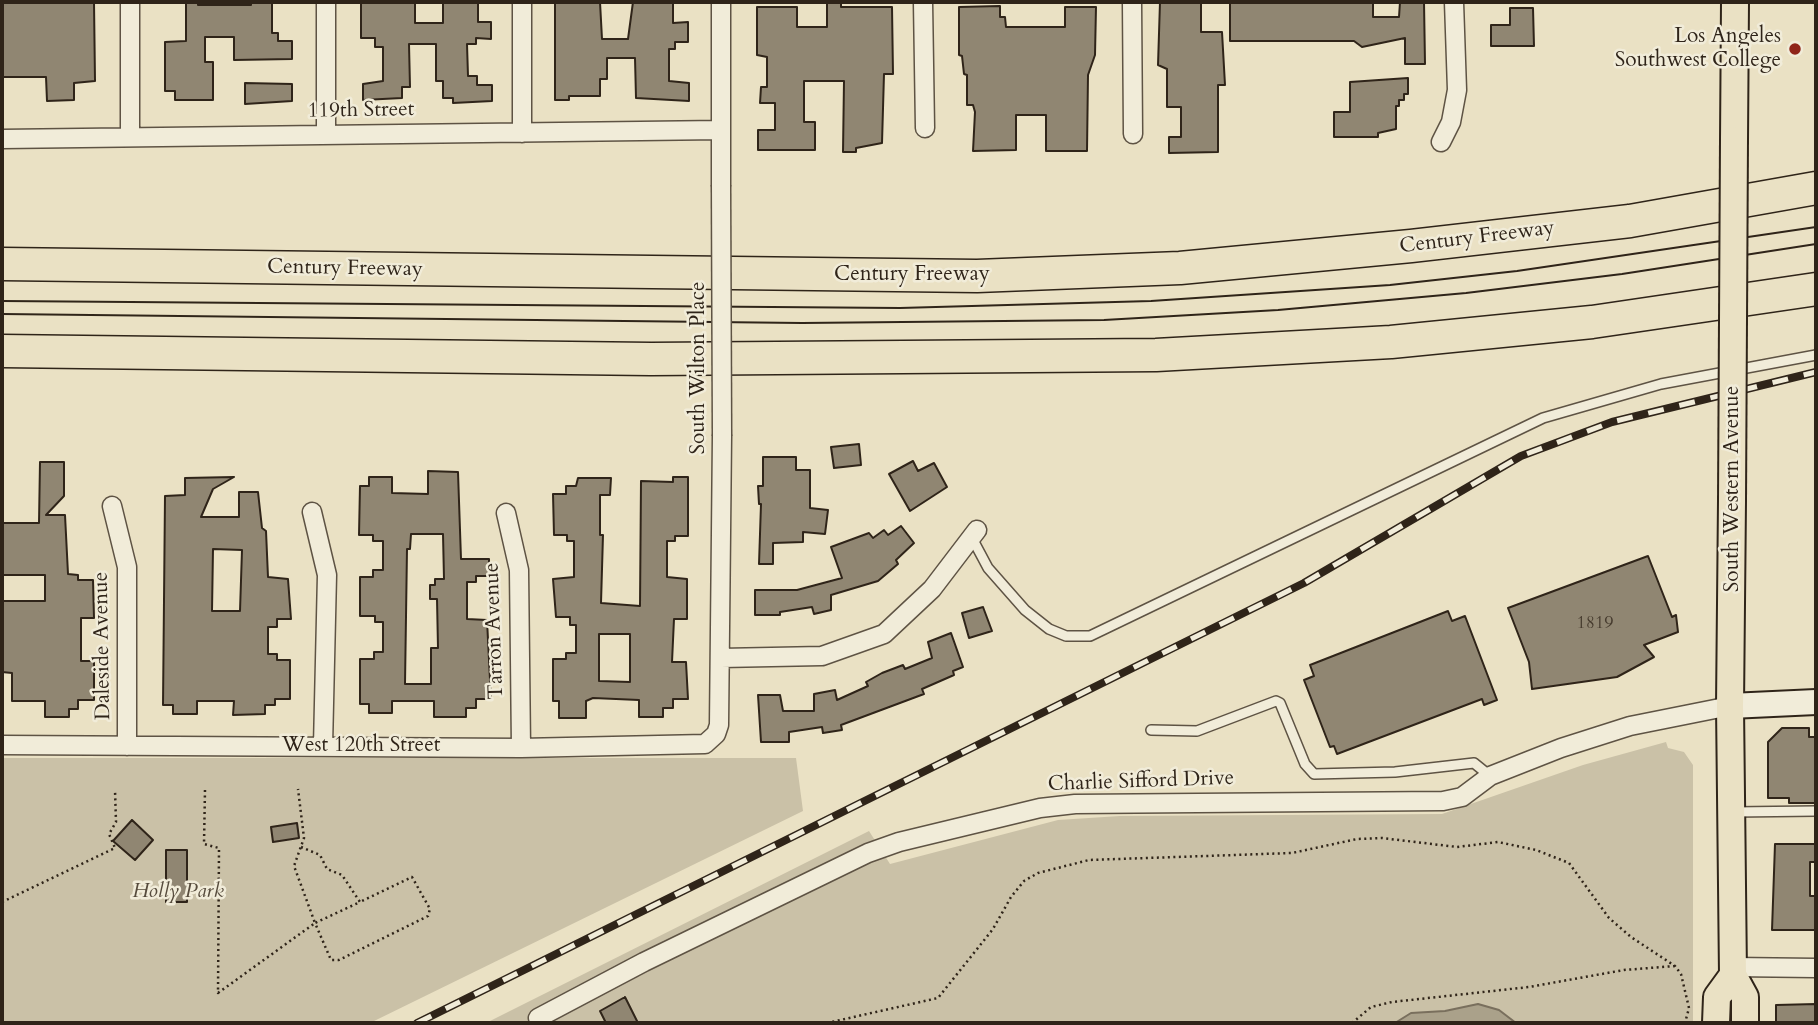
<!DOCTYPE html>
<html>
<head>
<meta charset="utf-8">
<style>
  body { margin:0 }
  #map { position:relative; width:1818px; height:1025px; overflow:hidden; background:#eae1c4; font-family:Cardo,serif }
  canvas { display:block }
  .frame { position:absolute; inset:0; border:4px solid #2f2419; pointer-events:none }
</style>
</head>
<body>
<div id="map">
<canvas width="1818" height="1025"></canvas>
<div class="frame"></div>
</div>
<script>
const ctx = document.querySelector('canvas').getContext('2d');
ctx.lineJoin = 'round';
function fill(path, color) { ctx.fillStyle = color; ctx.fill(path, 'evenodd'); }
const shape = rows => new Path2D(rows.map(r => 'M' + r).join(''));
function trace(path, color, width, dash) { ctx.strokeStyle = color; ctx.lineWidth = width; ctx.lineCap = dash ? 'butt' : 'round'; ctx.setLineDash(dash || []); ctx.stroke(path); }
function drawText(font, color, halo, rows, align = 'center') {
  ctx.font = font + ' Cardo,serif'; ctx.lineWidth = 5; ctx.setLineDash([]); ctx.textBaseline = 'middle'; ctx.strokeStyle = halo; ctx.fillStyle = color; for (const [text, x, y, turn = 0] of rows) {
    ctx.save(); ctx.translate(x, y); ctx.rotate((+turn || 0) * Math.PI / 180); ctx.textAlign = isNaN(turn) ? turn : align; if (halo) ctx.strokeText(text, 0, 0); ctx.fillText(text, 0, 0); ctx.restore();
  }
}
fill(shape([
  [1666,742,1668,748,1684,752,1693,765,1693,1023,486,1023,869,831,890,864,1058,820,1120,816,1442,814,1583,765],
  [2,758,796,758,803,811,370,1023,2,1023]
]), '#cac1a7');
const water = shape([
  [1478,1004,1499,1010,1516,1023,1395,1023,1411,1013,1445,1011,1478,1004]
]);
fill(water, '#aaa18a');
trace(water, '#796f5d', 2);
const building = shape([
  [94,2,95,81,74,83,74,100,47,101,46,77,2,77,2,3,94,2],
  [186,2,198,2,198,5,251,5,251,2,272,2,272,33,278,33,278,41,292,41,292,59,234,60,234,37,205,37,205,62,213,62,213,100,175,100,175,91,165,91,165,42,186,41,186,2],
  [361,2,415,2,415,23,443,23,443,2,478,2,478,22,491,22,491,39,476,38,476,44,467,44,468,76,477,76,477,85,492,85,492,101,453,103,453,98,443,98,443,81,436,81,436,44,409,44,410,87,402,87,402,98,363,100,363,84,383,81,383,47,375,47,375,38,361,38,361,2],
  [555,2,600,2,602,39,628,39,633,2,673,2,673,23,688,22,688,42,675,42,675,49,669,49,669,81,689,83,689,101,636,98,635,58,607,58,607,79,600,79,600,96,569,96,569,100,555,100,555,2],
  [827,2,841,2,841,7,892,7,893,74,884,74,882,143,856,148,856,152,843,152,844,81,804,81,804,122,815,122,815,150,758,150,758,130,775,130,775,103,760,103,761,87,767,87,767,57,757,55,757,7,797,7,797,27,827,27,827,2],
  [1160,2,1201,2,1201,32,1222,32,1225,85,1218,85,1218,152,1169,153,1169,137,1181,137,1181,107,1167,107,1167,69,1158,65,1160,2],
  [1230,2,1373,2,1373,17,1399,17,1400,2,1424,2,1425,64,1405,64,1405,38,1362,47,1354,41,1230,41,1230,2],
  [1000,6,1000,17,1005,17,1006,27,1065,27,1065,7,1096,7,1095,55,1088,75,1087,151,1046,151,1046,115,1016,115,1016,150,973,151,975,112,973,105,967,105,967,75,964,74,962,56,959,55,959,7,1000,6],
  [1510,8,1533,8,1534,46,1491,46,1491,25,1510,25,1510,8],
  [1408,78,1408,94,1404,94,1404,100,1399,100,1399,106,1396,106,1396,129,1378,133,1378,137,1334,137,1334,112,1350,112,1350,82,1408,78],
  [245,83,292,84,292,101,245,104,245,83],
  [859,444,861,465,834,468,831,447,859,444],
  [763,457,796,457,796,470,810,470,810,508,828,510,825,534,803,532,803,542,773,543,773,564,759,564,761,504,759,504,758,486,763,486,763,457],
  [913,461,918,471,934,463,947,487,910,511,889,474,913,461],
  [40,462,64,462,64,496,46,515,65,515,68,574,78,575,78,580,93,580,94,618,81,618,81,661,94,661,94,700,78,700,78,709,69,709,69,717,45,717,45,701,12,701,12,673,2,672,2,601,45,601,45,575,2,575,2,523,39,523,40,462],
  [428,471,458,472,461,559,489,559,489,576,476,576,476,582,467,582,467,619,487,620,491,699,476,699,476,708,466,708,466,717,434,717,434,701,392,701,392,713,369,713,369,704,360,704,360,659,374,659,374,652,383,652,383,622,375,622,375,616,360,616,360,577,373,577,373,570,383,570,383,541,373,541,373,535,359,535,360,486,369,486,369,477,392,477,392,493,428,494,428,471],
  [411,534,443,534,444,579,435,579,435,585,430,585,430,599,437,599,438,648,431,648,431,684,405,684,407,549,410,549,411,534],
  [234,477,213,489,201,517,239,517,239,492,258,492,262,528,266,531,268,577,288,579,291,619,277,619,277,627,268,627,268,654,277,654,277,660,290,660,290,699,275,699,275,705,265,705,265,714,233,715,234,701,197,701,197,714,173,714,173,705,163,705,165,496,185,495,185,478,234,477],
  [213,549,242,550,240,611,212,611,213,549],
  [673,477,688,477,688,536,675,536,675,541,667,541,667,577,687,579,687,619,674,619,672,662,686,662,688,699,673,699,673,708,663,708,663,717,639,717,639,700,593,698,586,701,586,718,559,718,559,701,553,701,553,659,566,659,566,653,576,653,576,625,570,625,570,617,556,617,553,579,574,577,574,541,567,541,567,535,554,535,553,494,566,494,566,486,576,486,578,478,611,478,610,495,600,495,600,535,603,535,601,603,640,606,641,481,673,482,673,477],
  [599,634,630,634,630,682,599,681,599,634],
  [901,526,914,543,896,560,898,564,878,581,831,595,831,610,814,614,812,607,780,612,780,615,755,615,755,590,797,590,842,578,831,547,869,533,873,538,884,530,888,535,901,526],
  [1648,556,1672,617,1676,615,1678,632,1644,645,1654,657,1617,677,1532,689,1529,662,1508,608,1648,556],
  [983,607,992,631,969,638,962,613,983,607],
  [1448,611,1452,621,1465,616,1497,700,1484,705,1482,699,1337,754,1334,746,1330,747,1304,680,1314,676,1310,665,1448,611],
  [951,633,963,667,953,671,954,675,922,689,924,694,841,725,842,730,823,733,822,727,789,732,789,742,761,742,758,695,780,695,783,711,814,711,814,694,835,690,837,700,868,686,866,682,882,673,903,665,905,669,932,658,928,642,951,633],
  [1782,728,1809,728,1809,737,1816,737,1816,803,1789,803,1789,798,1768,798,1768,742,1782,728],
  [132,820,153,840,135,860,113,841,132,820],
  [297,823,299,838,273,842,271,827,297,823],
  [1775,844,1816,844,1816,862,1810,862,1810,896,1816,896,1816,930,1772,930,1775,844],
  [166,850,187,850,187,902,166,902,166,850],
  [625,997,638,1023,606,1023,600,1011,625,997],
  [1816,1004,1816,1023,1776,1023,1776,1005,1816,1004]
]);
fill(building, '#908672');
trace(building, '#2f2419', 2);
const lane = shape([
  [972,538,988,568,1025,610,1049,629,1066,636,1090,636,1543,418,1661,384,1816,355],
  [1151,730,1197,731,1276,701,1280,703,1305,764,1314,774,1395,772,1474,763,1490,776],
  [1734,812,1816,811]
]);
const street = shape([
  [721,2,721,185],
  [923,2,925,128],
  [1132,2,1133,134],
  [522,133,522,2],
  [326,134,326,2],
  [130,137,130,2],
  [2,139,720,130],
  [1441,142,1451,122,1457,90,1454,2],
  [112,506,127,567,127,746],
  [312,512,327,575,323,746],
  [506,513,519,570,521,748],
  [721,658,822,656,884,634,932,589,977,530],
  [2,745,521,748,705,744,716,734,719,725,722,436],
  [1733,967,1816,968],
  [538,1018,644,962,868,853,899,842,1040,808,1075,804,1443,801,1462,797,1490,776,1561,748,1630,726,1730,706]
]);
const secondary = shape([
  [1730,706,1816,702]
]);
const primary = shape([
  [1734,140,1735,2],
  [1732,501,1730,706,1733,975,1745,997,1745,1023],
  [1716,1023,1717,997,1733,975]
]);
const highway = shape([
  [2,264,977,276,1180,268,1411,246,1630,221,1816,188],
  [2,351,651,359,1156,355,1391,342,1592,322,1816,289]
]);
trace(lane, '#5e5344', 12);
trace(street, '#5e5344', 21);
trace(secondary, '#2f2419', 28);
trace(primary, '#2f2419', 30);
trace(highway, '#2f2419', 35);
trace(shape([
  [205,790,204,844,219,848,218,993,315,923,294,866,304,838,298,789],
  [301,847,320,855,327,869,342,875,360,902,315,923,331,960,339,960,428,916,430,909,412,877,360,902],
  [2,902,115,848,109,834,116,822,115,790],
  [827,1023,938,998,993,929,1011,897,1024,881,1038,873,1089,860,1292,853,1357,839,1382,838,1457,847,1498,842,1536,850,1569,863,1609,918,1631,937,1675,966,1681,974,1689,1008,1685,1023],
  [1352,1023,1371,1007,1392,1002,1529,987,1624,970,1675,966]
]), '#2f2419', 2.5, [2, 3.5]);
trace(lane, '#f1ecd9', 9);
trace(street, '#f1ecd9', 18);
trace(secondary, '#f1ecd9', 24);
trace(primary, '#eae1c4', 26);
trace(highway, '#eae1c4', 32);
trace(shape([
  [2,301,900,308,1151,301,1390,285,1517,271,1816,227],
  [2,314,802,323,1104,320,1278,310,1466,293,1622,274,1816,244]
]), '#2f2419', 2);
const rail = shape([
  [417,1023,1304,583,1521,456,1612,422,1816,372]
]);
trace(rail, '#2f2419', 8);
trace(rail, '#f1ecd9', 5, [16]);
const streetBridge = shape([
  [721,185,722,436]
]);
const primaryBridge = shape([
  [1732,501,1734,140]
]);
trace(streetBridge, '#5e5344', 21, []);
trace(primaryBridge, '#2f2419', 30, []);
trace(streetBridge, '#f1ecd9', 18);
trace(primaryBridge, '#eae1c4', 26);
for (const [x, y, r, color] of [
  [1795,49,7,"#8f2418"]
]) { const dot = new Path2D(); dot.arc(x, y, r, 0, 2 * Math.PI); ctx.fillStyle = color; ctx.fill(dot); trace(dot, '#f1ecd9', 2.5); }
drawText('18px', '#473c2f', null, [
  ["1819",1595,624]
]);
drawText('21px', '#2f2419', '#f1ecd9', [
  ["Los Angeles",1781,37],
  ["Southwest College",1781,61]
], 'right');
drawText('21px', '#2f2419', '#f1ecd9', [
  ["119th Street",361,111,-1],
  ["Century Freeway",1477,238,-7],
  ["Century Freeway",345,269,1],
  ["Century Freeway",912,275],
  ["South Wilton Place",699,368,-90],
  ["South Western Avenue",1733,489,-90],
  ["Tarron Avenue",495,631,-92],
  ["Daleside Avenue",103,646,-91],
  ["West 120th Street",361,746],
  ["Charlie Sifford Drive",1141,782,-2]
]);
drawText('italic 21px', '#564b3c', '#f1ecd9', [
  ["Holly Park",178,892]
]);
</script>
</body>
</html>
